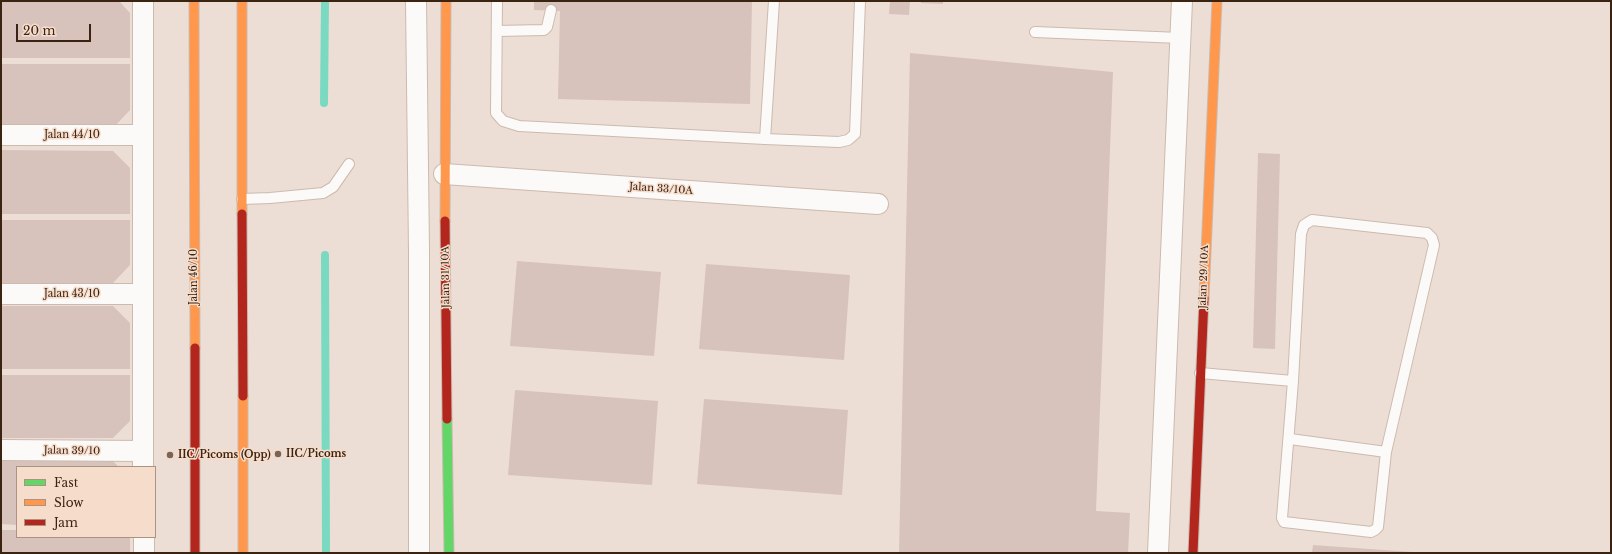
<!DOCTYPE html>
<html>
<head>
<meta charset="utf-8">
<style>
  body { margin:0 }
  #map { position:relative; width:1612px; height:554px; overflow:hidden; background:#ecded5; font-family:"Libre Baskerville",serif }
  canvas { display:block }
  .frame { position:absolute; inset:0; border:2px solid #3b2312; pointer-events:none }
  .legend { position:absolute; left:16px; top:466px; width:140px; height:72px; box-sizing:border-box; background:#f6dccb; border:1px solid #ab9281; margin:0; padding:5px 7px; list-style:none; font-size:12px; color:#3b2312 }
  .legend li { display:flex; align-items:center; gap:8px; height:20px }
  .legend b { width:20px; border:1px solid #ab9281 }
  .scale { position:absolute; left:16px; top:24px; width:75px; height:18px; box-sizing:border-box; border:2px solid #3b2312; border-top:0; padding-left:5px; font-size:12px; line-height:14px; white-space:nowrap; color:#3b2312; -webkit-text-stroke:3px #f6dccb; paint-order:stroke }
</style>
</head>
<body>
<div id="map">
<canvas width="1612" height="554"></canvas>
<div class="frame"></div>
<ul class="legend">
<li><b style="height:5px;background:#63d668"></b>Fast</li>
<li><b style="height:5px;background:#ff974d"></b>Slow</li>
<li><b style="height:5px;background:#b3261e"></b>Jam</li>
</ul>
<div class="scale">20 m</div>
</div>
<script>
const ctx = document.querySelector('canvas').getContext('2d');
ctx.lineJoin = 'round';
const shape = rows => new Path2D(rows.map(r => 'M' + r).join(''));
function trace(path, color, width, dash) { ctx.strokeStyle = color; ctx.lineWidth = width; ctx.lineCap = dash ? 'butt' : 'round'; ctx.setLineDash(dash || []); ctx.stroke(path); }
function fill(path, color) { ctx.fillStyle = color; ctx.fill(path, 'evenodd'); }
function drawText(font, color, halo, rows, align = 'center') {
  ctx.font = font + ' "Libre Baskerville",serif'; ctx.lineWidth = 3; ctx.setLineDash([]); ctx.textBaseline = 'middle'; ctx.strokeStyle = halo; ctx.fillStyle = color; for (const [text, x, y, turn = 0] of rows) {
    ctx.save(); ctx.translate(x, y); ctx.rotate((+turn || 0) * Math.PI / 180); ctx.textAlign = isNaN(turn) ? turn : align; if (halo) ctx.strokeText(text, 0, 0); ctx.fillText(text, 0, 0); ctx.restore();
  }
}
trace(shape([
  [324,103,325,1],
  [325,255,326,553]
]), '#7adac1', 8);
fill(shape([
  [1,1,119,1,130,13,130,58,1,58],
  [534,1,752,1,750,104,558,99,560,11,534,10],
  [890,1,910,1,909,15,889,14],
  [921,1,943,1,943,4,921,3],
  [910,53,1113,72,1096,511,1130,513,1128,553,899,553],
  [1,64,130,64,130,110,113,128,1,128],
  [1,150,113,151,130,168,130,214,1,214],
  [1258,153,1280,154,1275,349,1253,348],
  [1,220,130,220,130,265,113,283,1,283],
  [517,261,661,272,654,356,510,346],
  [706,264,850,275,844,360,699,349],
  [1,306,113,306,130,323,130,369,1,369],
  [1,375,130,375,130,421,113,438,1,438],
  [515,390,658,401,652,485,508,475],
  [704,399,848,410,842,495,697,484],
  [1,461,113,461,119,467,17,467,17,525,1,524],
  [1,530,17,530,17,537,130,537,130,553,1,553],
  [1313,545,1412,552,1412,553,1312,553]
]), '#d7c3bb');
const lane = shape([
  [497,1,496,113,503,121,519,126,765,139,839,142,848,140,855,134,860,1],
  [497,31,544,30,547,27,551,10],
  [1035,32,1180,38],
  [765,139,774,1],
  [242,199,270,198,323,193,333,187,349,164],
  [1200,373,1293,381,1301,234,1304,225,1312,220,1427,233,1432,238,1434,245,1386,452,1378,527,1375,530,1371,532,1284,522,1282,518,1293,381],
  [1290,439,1386,452]
]);
const street = shape([
  [143,1,143,467],
  [416,1,419,251,419,553],
  [1,135,143,135],
  [444,174,878,204],
  [1,294,143,294],
  [1,450,143,451],
  [144,537,144,553],
  [1158,553,1182,1]
]);
const fast = shape([
  [447,419,449,553]
]);
const slow = shape([
  [194,1,195,348],
  [242,1,242,214],
  [445,221,446,1],
  [1204,298,1217,1],
  [243,396,243,553]
]);
const jam = shape([
  [242,214,243,396],
  [445,221,447,419],
  [195,348,195,553],
  [1193,553,1204,298]
]);
trace(lane, '#ccbaae', 12);
trace(street, '#ccbaae', 22);
trace(fast, '#ccbaae', 11);
trace(slow, '#ccbaae', 11);
trace(jam, '#ccbaae', 11);
trace(lane, '#fcfaf9', 10);
trace(street, '#fcfaf9', 20);
trace(fast, '#63d668', 9);
trace(slow, '#ff974d', 9);
trace(jam, '#b3261e', 9);
for (const [x, y, r, color] of [
  [278,454,4,"#796456"],
  [170,455,4,"#796456"]
]) { const dot = new Path2D(); dot.arc(x, y, r, 0, 2 * Math.PI); ctx.fillStyle = color; ctx.fill(dot); trace(dot, '#f6dccb', 1.5); }
drawText('10px', '#3b2312', '#f6dccb', [
  ["Jalan 44/10",72,135],
  ["Jalan 33/10A",661,189,4],
  ["Jalan 46/10",194,277,-90],
  ["Jalan 31/10A",446,277,-91],
  ["Jalan 29/10A",1204,277,-88],
  ["Jalan 43/10",72,294],
  ["Jalan 39/10",72,451,1]
]);
drawText('bold 10px', '#3b2312', '#f6dccb', [
  ["IIC/Picoms",286,454],
  ["IIC/Picoms (Opp)",178,455]
], 'left');
</script>
</body>
</html>
